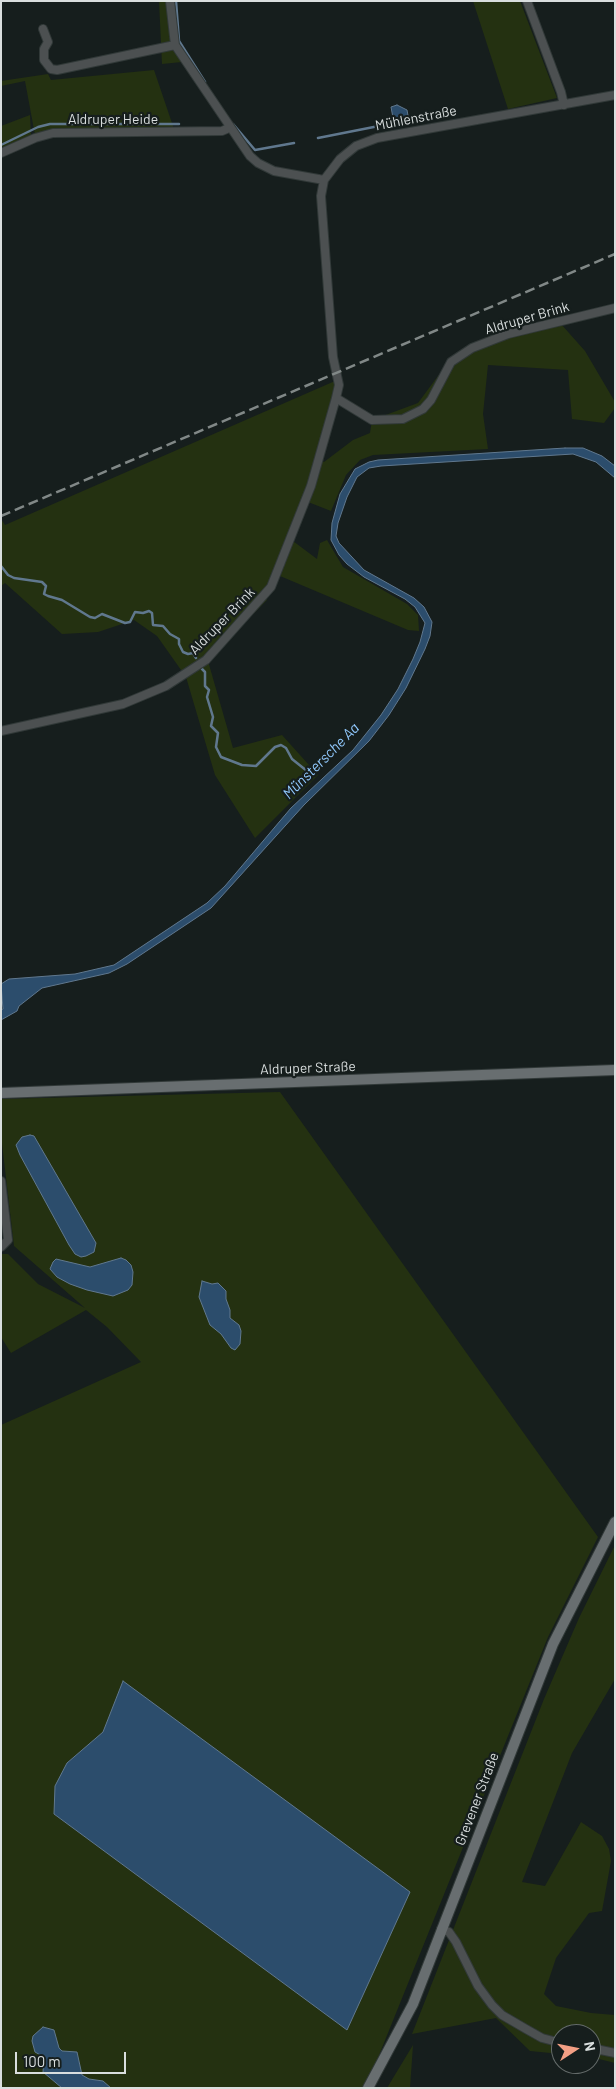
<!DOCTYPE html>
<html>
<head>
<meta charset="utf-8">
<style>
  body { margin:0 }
  #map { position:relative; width:616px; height:2089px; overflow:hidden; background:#161e1d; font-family:Barlow,sans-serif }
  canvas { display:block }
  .frame { position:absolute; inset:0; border:2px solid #d9dede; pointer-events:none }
  .north { position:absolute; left:551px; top:2024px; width:50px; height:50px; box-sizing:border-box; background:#161e1d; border:1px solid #646b6a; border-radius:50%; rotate:79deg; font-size:14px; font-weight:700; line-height:20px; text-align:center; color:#d9dede }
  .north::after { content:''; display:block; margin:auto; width:18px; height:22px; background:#f39f84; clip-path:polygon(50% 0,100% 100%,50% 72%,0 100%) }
  .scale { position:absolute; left:15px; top:2052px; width:111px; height:22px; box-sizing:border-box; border:2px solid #d9dede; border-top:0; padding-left:6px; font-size:15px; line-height:18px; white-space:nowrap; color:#d9dede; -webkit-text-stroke:4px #161e1d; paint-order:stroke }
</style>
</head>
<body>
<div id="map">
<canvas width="616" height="2089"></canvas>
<div class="frame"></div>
<div class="north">N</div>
<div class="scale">100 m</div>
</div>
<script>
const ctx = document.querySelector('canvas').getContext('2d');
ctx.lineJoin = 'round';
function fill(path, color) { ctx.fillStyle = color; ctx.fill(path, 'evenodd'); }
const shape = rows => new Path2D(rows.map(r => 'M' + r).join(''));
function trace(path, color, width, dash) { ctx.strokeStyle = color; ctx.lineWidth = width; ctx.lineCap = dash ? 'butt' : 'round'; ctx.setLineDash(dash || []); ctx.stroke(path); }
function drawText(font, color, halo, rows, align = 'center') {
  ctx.font = font + ' Barlow,sans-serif'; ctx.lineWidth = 4.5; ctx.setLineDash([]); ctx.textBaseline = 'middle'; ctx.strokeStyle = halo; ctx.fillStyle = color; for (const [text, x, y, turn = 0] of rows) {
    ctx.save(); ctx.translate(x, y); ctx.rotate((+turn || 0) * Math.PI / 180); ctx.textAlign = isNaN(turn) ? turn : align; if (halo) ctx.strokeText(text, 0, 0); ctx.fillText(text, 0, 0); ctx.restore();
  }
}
fill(shape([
  [159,1,168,1,182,62,162,64],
  [473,1,520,1,557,98,508,109],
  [154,70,174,129,35,135,25,81,1,86,1,81,48,74,51,80],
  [30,115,31,135,1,150,1,126],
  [561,324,585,351,615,402,615,408,604,423,572,419,568,370,488,365,483,414,488,449,373,455,360,460,346,475,331,511,308,502,321,460,324,462,353,440,370,433,372,420,418,403,449,361,507,336],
  [335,381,336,392,309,485,271,586,263,595,267,600,204,664,208,661,233,748,282,735,318,775,255,838,215,775,186,677,157,636,134,620,98,632,62,634,5,583,1,586,1,519,5,525],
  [327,540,343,567,407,604,418,615,419,631,408,630,280,576,293,541,317,559,320,543],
  [280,1092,598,1537,548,1637,373,2070,362,2088,1,2088,1,1425,141,1362,107,1327,86,1310,11,1353,1,1337,1,1254,8,1254,38,1284,85,1308,14,1246,1,1135,1,1099],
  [123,1682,347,2030,54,1814,67,1763,103,1732],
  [615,1545,615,1679,572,1753,522,1882,545,1886,581,1822,602,1836,609,1849,611,1861,602,1911,589,1913,556,1958,544,1994,556,2006,591,2013,615,2015,615,2063,591,2057,591,2034,561,2034,561,2054,530,2051,496,2018,412,2034,544,1699,579,1618],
  [413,2045,410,2088,387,2088]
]), '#243111');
const water = shape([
  [397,105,407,110,409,121,397,124,394,123,391,107,397,105],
  [565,448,583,448,602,456,615,466,615,478,596,462,573,454,381,466,369,468,357,477,347,497,338,523,336,536,339,543,364,570,414,598,424,607,432,622,430,636,425,649,406,688,389,715,369,741,304,805,211,908,127,964,109,973,42,988,19,1006,17,1011,1,1020,1,1010,3,1009,1,984,9,979,75,974,114,965,207,903,225,886,291,808,353,750,381,715,398,689,413,659,420,642,425,623,415,607,405,599,364,577,347,564,339,555,331,540,332,523,340,494,355,469,369,462,378,460,565,448],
  [30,1135,34,1136,96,1243,94,1252,86,1256,81,1257,75,1254,69,1245,20,1155,16,1145,22,1137,30,1135],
  [121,1258,126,1260,131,1265,133,1272,132,1285,128,1290,113,1296,87,1290,70,1284,57,1277,50,1269,53,1262,56,1259,90,1267,121,1258],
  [202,1281,212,1284,218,1283,226,1291,226,1299,230,1310,230,1318,239,1325,241,1331,240,1344,235,1350,231,1348,221,1334,210,1325,199,1297,202,1281],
  [123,1681,410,1892,347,2030,54,1814,55,1786,67,1763,103,1732,123,1681],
  [43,2027,54,2030,59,2048,62,2051,77,2052,82,2075,89,2079,103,2081,111,2088,62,2088,43,2072,44,2057,35,2052,32,2041,33,2036,43,2027]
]);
fill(water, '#2c4d6c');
trace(water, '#60788e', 1);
trace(shape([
  [176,1,179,41,205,82],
  [233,124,255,150,294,143],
  [318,138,394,123],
  [1,145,38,127,50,124,179,124],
  [1,566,8,575,14,578,42,582,46,586,44,594,48,596,62,600,90,617,95,618,102,614,125,623,130,622,135,612,143,613,149,611,152,613,153,625,163,626,170,634,179,639,179,644,183,652,188,654,193,653,196,658],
  [202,669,205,672,205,686,209,690,207,697,213,717,211,726,218,733,216,747,221,757,242,765,256,766,275,747,281,745,286,748,292,759,307,771]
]), '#60788e', 2.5);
const street = shape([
  [170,1,175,45,250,156,258,163,274,171,324,180],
  [527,1,561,92,564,105],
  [43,29,48,42,44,49,44,60,51,69,57,70,175,45],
  [615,95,377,138,356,146,340,159,324,180,321,196,333,357,339,385,336,398,372,420,403,419,423,409,431,400,451,362,472,348,508,334,615,308],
  [1,153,35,138,53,133,222,131,229,128],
  [1,731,123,704,166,686,206,660,271,587,311,486,336,398],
  [1,1181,8,1240,1,1247],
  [441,1929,449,1932,456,1942,478,1986,492,2005,502,2015,526,2029,542,2038,561,2043],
  [591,2048,615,2053]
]);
const secondary = shape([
  [1,1093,615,1070],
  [368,2088,413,2004,553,1644,615,1522]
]);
trace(street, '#313938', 10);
trace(secondary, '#313938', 12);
trace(street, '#4c5051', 8);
trace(secondary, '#686e70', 10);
trace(shape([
  [1,516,615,254]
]), '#818887', 2.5, [10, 5]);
drawText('14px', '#d9dede', '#161e1d', [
  ["Mühlenstraße",416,118,-11],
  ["Aldruper Heide",113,119],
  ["Aldruper Brink",527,318,-16],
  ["Aldruper Brink",222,621,-46],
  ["Aldruper Straße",308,1068,-2],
  ["Grevener Straße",477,1799,-69]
]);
drawText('italic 15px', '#92caff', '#161e1d', [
  ["Münstersche Aa",321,761,-45]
]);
</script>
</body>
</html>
